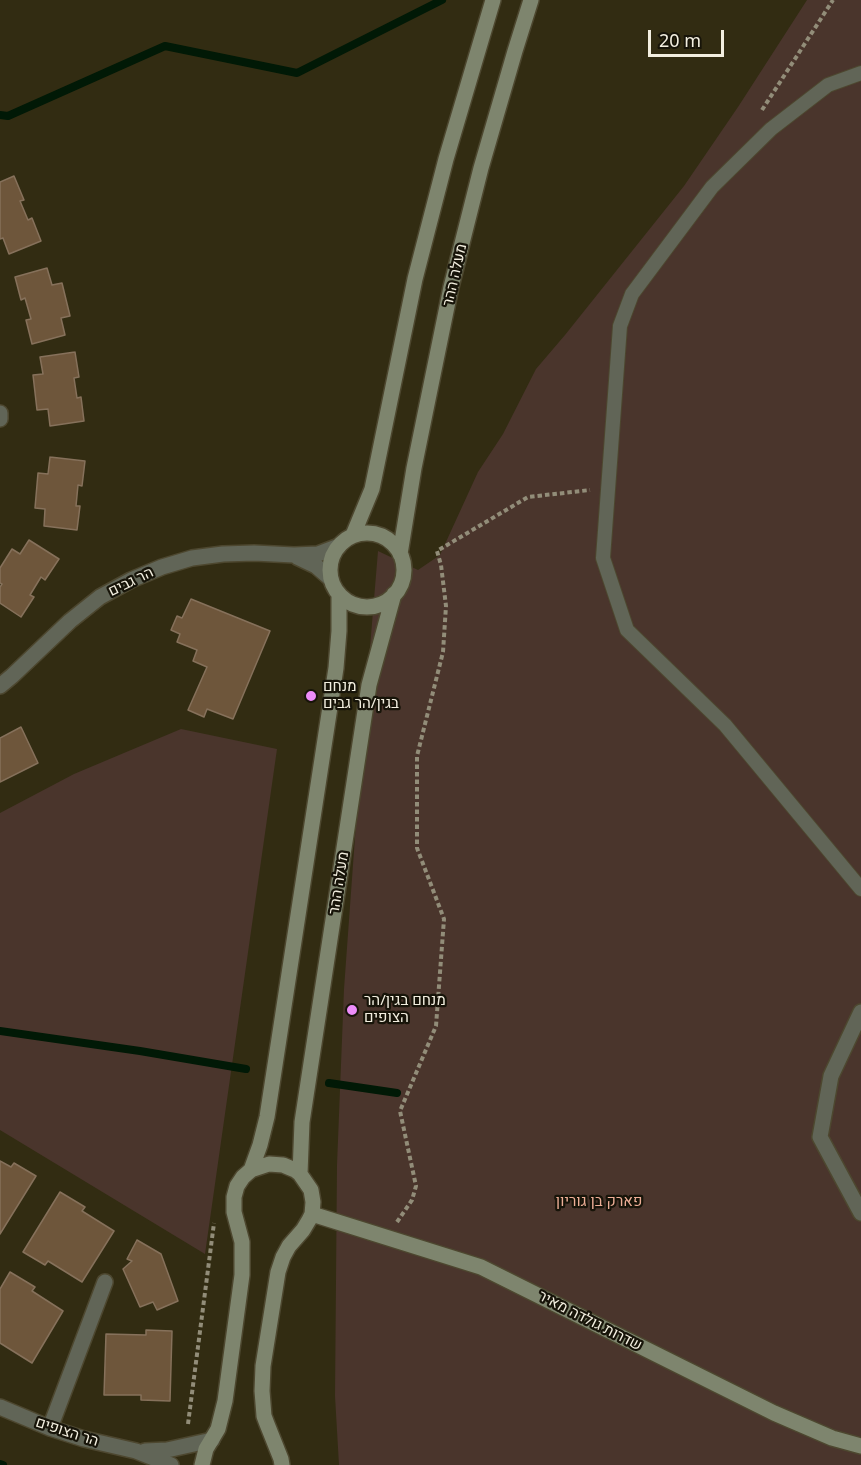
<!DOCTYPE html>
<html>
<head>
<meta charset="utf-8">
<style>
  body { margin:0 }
  #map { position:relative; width:861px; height:1465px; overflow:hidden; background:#322c12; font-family:"Noto Sans",sans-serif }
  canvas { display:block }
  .scale { position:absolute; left:648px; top:30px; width:76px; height:27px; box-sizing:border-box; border:3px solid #f3efe0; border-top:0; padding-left:8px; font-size:18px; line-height:21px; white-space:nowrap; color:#f3efe0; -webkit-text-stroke:4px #171409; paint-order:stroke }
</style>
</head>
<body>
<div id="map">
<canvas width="861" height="1465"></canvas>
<div class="scale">20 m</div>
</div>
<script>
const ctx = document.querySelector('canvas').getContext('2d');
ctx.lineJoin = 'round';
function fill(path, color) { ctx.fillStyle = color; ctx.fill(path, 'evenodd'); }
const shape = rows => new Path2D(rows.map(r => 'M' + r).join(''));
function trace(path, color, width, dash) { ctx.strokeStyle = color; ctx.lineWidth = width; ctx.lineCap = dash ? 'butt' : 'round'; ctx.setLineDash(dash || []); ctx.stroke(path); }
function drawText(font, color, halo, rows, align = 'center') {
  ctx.font = font + ' "Noto Sans",Heebo,sans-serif'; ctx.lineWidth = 4.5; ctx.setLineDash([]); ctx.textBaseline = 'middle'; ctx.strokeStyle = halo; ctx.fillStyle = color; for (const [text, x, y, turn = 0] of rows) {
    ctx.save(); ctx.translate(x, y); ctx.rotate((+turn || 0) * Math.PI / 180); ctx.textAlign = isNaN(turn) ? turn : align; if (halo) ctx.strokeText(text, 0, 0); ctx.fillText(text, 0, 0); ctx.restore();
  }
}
fill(shape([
  [807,0,861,0,861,1465,339,1465,335,1396,337,1165,344,989,360,768,378,551,418,570,440,555,478,472,503,434,536,369,565,335,684,186,738,107],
  [181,729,277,749,205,1254,0,1130,0,813,74,774]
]), '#4a352c');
trace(shape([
  [0,115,8,116,165,46,297,73,442,0],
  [0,1031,140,1051,246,1069],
  [329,1083,397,1093],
  [0,1464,3,1465]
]), '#011906', 8);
const building = shape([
  [14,176,24,200,20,201,28,220,32,218,41,241,9,254,3,238,0,239,0,182,14,176],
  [47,268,52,285,62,283,70,316,61,318,65,335,32,344,26,320,31,319,25,298,21,300,15,277,47,268],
  [75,352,79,377,74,378,77,398,81,397,84,421,50,426,48,409,37,410,33,375,43,374,40,357,75,352],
  [50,457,85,461,82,486,78,485,76,506,80,506,77,530,44,526,45,509,35,508,38,473,48,474,50,457],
  [29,540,59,559,45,580,41,577,30,595,34,597,21,617,0,603,0,587,2,584,0,583,0,568,12,549,20,554,29,540],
  [191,599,270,631,233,719,207,709,204,717,188,710,207,667,193,661,197,650,177,642,180,634,171,630,177,616,182,618,191,599],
  [21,727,38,763,0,782,0,738,21,727],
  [0,1161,11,1167,14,1163,36,1176,0,1234,0,1161],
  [60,1192,85,1207,82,1211,114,1231,82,1282,48,1261,45,1265,23,1252,60,1192],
  [137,1240,161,1254,178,1301,157,1310,153,1302,140,1307,123,1269,132,1261,127,1259,137,1240],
  [10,1272,35,1287,32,1291,63,1311,32,1363,0,1343,0,1289,10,1272],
  [146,1330,172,1331,170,1401,141,1400,141,1395,104,1395,106,1334,146,1335,146,1330]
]);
fill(building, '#6e563b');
trace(building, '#86715b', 1.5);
const lane = shape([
  [861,73,828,85,771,129,712,187,632,294,620,326,603,558,627,630,725,725,861,889]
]);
const street = shape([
  [0,413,0,419],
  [297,557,316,566,331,579],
  [0,686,12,676,70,621,100,597,131,580,162,567,192,558,223,554,254,553,294,555,318,554,339,546],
  [861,1012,831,1076,820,1137,861,1213],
  [0,1407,50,1428,84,1439,136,1451,171,1465],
  [50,1428,105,1282],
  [145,1451,167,1450,212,1440]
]);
const secondary = shape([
  '330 570a37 37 0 1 1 74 0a37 37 0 1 1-74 0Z',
  [353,535,372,489,415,279,446,159,493,0],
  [400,554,414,468,451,287,481,168,515,51,531,0],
  [251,1170,260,1145,267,1117,336,668,339,631,339,594],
  [300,1174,302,1122,369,685,394,594],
  [312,1214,481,1267,774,1413,832,1438,861,1446],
  [202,1465,206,1449,218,1429,225,1401,242,1275,242,1242,234,1212,234,1197,237,1186,243,1177,251,1170,269,1164,283,1165,295,1170,300,1174,311,1190,313,1202,312,1214,309,1220,303,1230,289,1246,283,1257,278,1272,263,1366,262,1391,264,1416,267,1424,281,1459,282,1465]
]);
trace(lane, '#4d472f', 16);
trace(street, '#4d472f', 18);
trace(secondary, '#4d472f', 18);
trace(shape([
  [762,110,833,0],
  [397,1222,412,1200,416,1186,400,1111,436,1026,444,919,417,848,417,756,443,652,446,606,441,565,437,551,528,497,590,490],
  [188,1424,214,1223]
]), '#928d79', 4, [4.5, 3]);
trace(lane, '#616557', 14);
trace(street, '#616557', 15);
trace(secondary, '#7e856e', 15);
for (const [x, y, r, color] of [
  [311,696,6,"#ed8cf9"],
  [352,1010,6,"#ed8cf9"]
]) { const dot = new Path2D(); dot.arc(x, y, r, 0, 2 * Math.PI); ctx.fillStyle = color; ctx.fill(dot); trace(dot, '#171409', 2); }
drawText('15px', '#f3efe0', '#171409', [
  ["מעלה ההר",455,275,-77],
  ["הר גבים",131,582,-26],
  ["מעלה ההר",339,883,-81],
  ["שדרות גולדה מאיר",590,1321,27],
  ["הר הצופים",67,1432,18]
]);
drawText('15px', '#f3efe0', '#171409', [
  ["מנחם",323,687],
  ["בגין/הר גבים",323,704],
  ["מנחם בגין/הר",364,1001],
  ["הצופים",364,1018]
], 'left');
drawText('15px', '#eeaf97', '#171409', [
  ["פארק בן גוריון",599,1202]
]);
</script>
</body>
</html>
